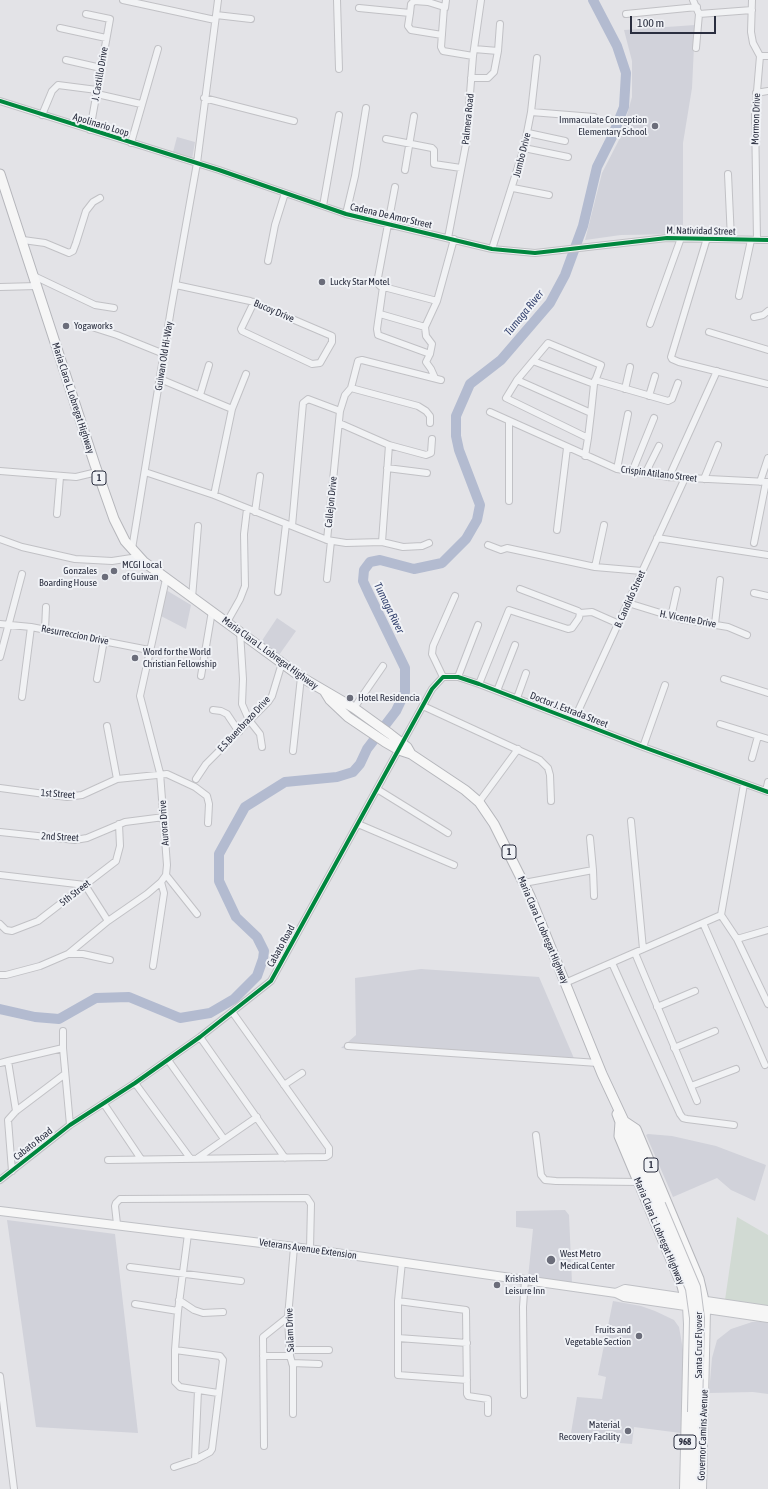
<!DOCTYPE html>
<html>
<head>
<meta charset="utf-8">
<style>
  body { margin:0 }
  #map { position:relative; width:768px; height:1489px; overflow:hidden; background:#e3e3e7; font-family:"Asap Condensed",sans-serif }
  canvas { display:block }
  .scale { position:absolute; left:630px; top:16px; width:86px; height:18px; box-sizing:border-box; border:2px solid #2a2e3f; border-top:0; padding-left:5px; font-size:12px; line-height:14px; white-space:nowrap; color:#2a2e3f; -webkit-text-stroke:3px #f0f2f6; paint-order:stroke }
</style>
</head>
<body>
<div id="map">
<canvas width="768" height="1489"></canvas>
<div class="scale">100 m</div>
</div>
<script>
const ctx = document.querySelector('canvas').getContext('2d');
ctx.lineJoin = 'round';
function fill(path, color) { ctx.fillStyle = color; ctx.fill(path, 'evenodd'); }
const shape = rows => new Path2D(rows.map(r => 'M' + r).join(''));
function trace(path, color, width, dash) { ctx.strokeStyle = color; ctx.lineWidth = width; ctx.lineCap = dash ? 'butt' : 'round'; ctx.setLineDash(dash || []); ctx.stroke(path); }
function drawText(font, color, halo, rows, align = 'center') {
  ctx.font = font + ' "Asap Condensed",sans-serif'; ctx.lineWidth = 4; ctx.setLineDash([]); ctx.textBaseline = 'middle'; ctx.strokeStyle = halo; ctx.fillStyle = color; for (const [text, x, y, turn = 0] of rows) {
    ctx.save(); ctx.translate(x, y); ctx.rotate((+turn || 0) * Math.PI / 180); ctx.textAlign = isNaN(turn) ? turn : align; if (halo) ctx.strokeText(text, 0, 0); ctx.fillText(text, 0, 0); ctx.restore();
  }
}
fill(shape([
  [695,25,692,88,683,143,683,234,621,235,585,240,602,173,621,136,632,97,632,61,624,30],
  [177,137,195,142,192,159,173,152],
  [166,590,191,605,186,629,161,616],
  [277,618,296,631,279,655,261,642],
  [421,969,539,977,576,1063,341,1048,356,1035,355,978],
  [648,1134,672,1136,716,1146,766,1165,755,1201,731,1190,717,1178,673,1197,646,1135],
  [565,1210,569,1215,572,1283,528,1278,533,1229,516,1227,516,1211],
  [7,1220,115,1234,138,1433,36,1427],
  [613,1301,641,1306,655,1311,674,1320,679,1327,683,1350,681,1433,634,1427,632,1444,570,1439,577,1397,602,1399,606,1377,598,1375],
  [762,1321,768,1321,768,1394,753,1392,709,1393,712,1358,717,1340,731,1329,752,1322]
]), '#d1d2da');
fill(shape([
  [737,1217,768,1235,768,1306,725,1300]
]), '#d1dad3');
trace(shape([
  [0,1009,35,1017,59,1019,96,998,129,997,180,1018,210,1013,234,999,257,976,263,959,264,951,257,937,236,917,219,881,219,854,245,807,285,782,337,777,353,772,360,764,367,749,396,711,405,692,405,668,369,594,363,581,364,570,370,562,380,560,414,569,442,563,466,539,477,520,480,505,459,450,456,436,456,416,470,384,501,360,550,303,565,275,583,226,597,167,612,137,624,107,626,73,617,46,593,0]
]), '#b3bbd0', 10);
const minor = shape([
  [123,0,215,20],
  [337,0,339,69],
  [693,0,699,14,696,48],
  [752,0,751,32,753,43,760,56,755,115,757,240],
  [359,8,410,13,408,26,411,30,442,35],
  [445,8,446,0],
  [410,13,411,4,414,1,428,2,444,7,441,47,443,51,473,56],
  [86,14,110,19,90,130],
  [626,14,697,7],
  [699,14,752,10],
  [216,15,251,19],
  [60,28,106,38],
  [474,49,498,51],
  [760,56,768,56],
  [66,60,101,68],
  [471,78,488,78,494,72,498,51,500,24],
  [756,93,768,91],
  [97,94,141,104],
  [204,98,294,121],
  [0,101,219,170,346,214,492,249,535,253,667,238,768,240],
  [531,112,594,117],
  [42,115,52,91,58,85,97,90],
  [528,133,565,141],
  [386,139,432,148,434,150,434,164,461,168],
  [131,143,158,49],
  [524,148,568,157],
  [405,170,414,116],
  [728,174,731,239],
  [395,187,377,283,380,286,437,301],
  [513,188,549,195],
  [323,206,339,115],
  [346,214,355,176,366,108],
  [448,238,466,144,473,56,481,0],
  [707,238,671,357,672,359,679,362,768,384],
  [23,240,45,243,69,253,73,251,76,243,86,211,93,202,100,198],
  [492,249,524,148,531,112,537,58],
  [268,261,275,225,285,193],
  [34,276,95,305,114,308],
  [176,285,250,301,332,336,332,342,320,363,312,364,242,331,241,329,254,302],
  [0,287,37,286],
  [383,287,377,329,378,335,430,354,426,362,431,369,435,378],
  [739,296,751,240],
  [380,314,425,327,437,301,454,239],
  [754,317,763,315,768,311],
  [650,324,681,238],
  [425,327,426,336,432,344,430,354],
  [95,328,117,335,164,354],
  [709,332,768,350],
  [533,361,594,384],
  [160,379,232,409],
  [517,380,591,413],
  [595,380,668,401,672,399,678,383],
  [351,388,418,406,426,411,430,416,430,423],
  [625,389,630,367],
  [200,395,209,365],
  [649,396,655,376],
  [490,412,617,469,669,477,768,482],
  [509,421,509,501],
  [339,423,389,445,426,455,431,453,432,439],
  [585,456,588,438,591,413,594,384,601,365,548,343,517,380,506,398,588,438],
  [387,468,427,473],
  [617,469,628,414],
  [0,471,76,477,97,472],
  [145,472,214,495,327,540,340,411,345,395,351,388,358,361,362,360,441,380],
  [632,472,654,418],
  [645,474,659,446],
  [669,477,717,371],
  [704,479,718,445],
  [760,482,768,458],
  [214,495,232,409,246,374],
  [255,512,260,476],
  [57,514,60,477],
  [292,526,303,403,308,399,340,411],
  [557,530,567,448],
  [657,538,768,555],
  [0,539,22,547,75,559,112,561,138,557],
  [327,540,346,543,382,542,403,547,422,546,429,543],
  [382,542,389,445],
  [754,543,766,482],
  [488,545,501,550,507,548,595,567,642,571],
  [132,549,171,309,197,163,218,0],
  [595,567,604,525],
  [327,579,331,541],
  [278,592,286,524],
  [754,593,768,596],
  [192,598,198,526],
  [628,603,680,619,728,627,747,635],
  [580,613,592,612,619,624],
  [671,617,677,590],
  [227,622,240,599,245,586,244,534,247,509],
  [0,624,31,627,149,650],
  [715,624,720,580],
  [45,630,46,607],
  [240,632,243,679,242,704,249,720,260,734,262,747],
  [0,657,22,574],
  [201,676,212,611],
  [443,677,432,654,433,646,455,596],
  [458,677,478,625],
  [97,679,104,640],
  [724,679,768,693],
  [479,684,509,610,568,629,572,628,579,618,580,613,578,611,520,589],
  [497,691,515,645],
  [22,697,31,627],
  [517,698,526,673],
  [423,706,540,760,548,768,550,775,551,801],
  [354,708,383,666],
  [213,710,221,711,227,714,239,732],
  [574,720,685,478],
  [720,724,768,739],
  [107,726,117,779],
  [643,747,665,685],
  [293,751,301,677],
  [752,758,758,736],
  [196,779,206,764,268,702,272,696,282,663],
  [0,788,67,797,82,795,117,779,167,774,195,787,207,796,209,804,208,823],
  [377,789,448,833],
  [766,791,768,782],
  [479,802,518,749],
  [631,821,643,949],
  [358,824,454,865],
  [0,832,75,840,87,838,125,822,164,817],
  [593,870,594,896],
  [0,875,85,885,108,921],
  [166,875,197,914],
  [524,883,593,870,590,838],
  [721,915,737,939,768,1004],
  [703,923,765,1065],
  [0,924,6,930,12,931,38,921,116,861,120,846,119,824],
  [737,939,768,930],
  [635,953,697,1101],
  [68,954,83,954,110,960],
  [612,963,680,1114,683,1118,687,1119,734,1125],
  [153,966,164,893,161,882],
  [0,975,6,975,40,966,68,954,108,921,147,894,161,882,166,875,167,865,160,773,140,696,166,579],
  [565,983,721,915,744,784],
  [657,1007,695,991],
  [63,1031,63,1048],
  [200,1037,285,1158],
  [348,1046,598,1063],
  [674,1048,715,1031],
  [168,1060,224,1139],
  [0,1063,8,1061],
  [135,1083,190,1158],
  [284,1085,302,1073],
  [691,1086,736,1069],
  [104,1104,141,1159],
  [16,1111,8,1061,63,1048,70,1125],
  [536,1135,541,1175,545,1180,556,1181,638,1182],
  [199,1157,257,1117],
  [108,1160,326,1157,329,1155,329,1148,233,1013],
  [12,1171,8,1120,16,1111,65,1074],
  [0,1180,70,1125,135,1083,200,1037,271,981,432,689,443,677,458,677,479,684,643,747,768,792],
  [117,1224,115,1206,116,1203,120,1199,307,1198,311,1204,310,1249],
  [188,1234,178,1311,175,1350,175,1382,180,1387,218,1393],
  [402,1262,398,1301,398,1375,467,1380],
  [130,1267,241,1281],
  [179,1300,194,1310,203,1313,223,1312],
  [398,1301,466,1310,467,1394,468,1396,488,1399,488,1413],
  [135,1304,178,1311],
  [398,1338,467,1343],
  [290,1350,329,1350],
  [263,1356,290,1356],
  [292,1363,319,1364],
  [0,1376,14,1489],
  [524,1395,523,1307,525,1280],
  [293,1414,293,1366,290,1356,288,1317,294,1247],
  [264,1446,263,1337,288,1317],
  [195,1460,198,1390],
  [174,1467,195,1460,210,1452,212,1449,223,1360,220,1356,175,1350]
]);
const major = shape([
  [620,1122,655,1206],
  [625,1122,661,1204],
  [0,1211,294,1247,616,1293,624,1297,768,1318],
  [616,1293,625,1289,768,1310],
  [684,1489,688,1324,687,1306],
  [689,1489,692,1412],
  [695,1489,698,1412],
  [702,1489,706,1309]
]);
const highway = shape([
  [0,174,95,465,114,519,125,541,144,562,301,677,354,708,390,734,407,747,411,754],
  [325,692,330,700,348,717,385,742,399,750,411,754,465,790,479,802,494,824,530,896,602,1074,624,1121,636,1129,699,1279,706,1309],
  [617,1114,620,1122,619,1136,682,1286,687,1306]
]);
trace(minor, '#c1c1c5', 8);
trace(major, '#bfc0c5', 10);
trace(highway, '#b5b6bb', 11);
trace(minor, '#f1f2f4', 6);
trace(major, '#f6f6f6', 8);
trace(highway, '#f6f6f6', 9);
const majorBridge = shape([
  [661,1204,696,1287,700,1318,698,1412],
  [655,1206,690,1289,694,1318,692,1412]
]);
trace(majorBridge, '#bfc0c5', 10, []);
trace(majorBridge, '#f6f6f6', 8);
trace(shape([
  [0,101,219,170,346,214,492,249,535,253,667,238,768,240],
  [0,1180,70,1125,135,1083,200,1037,271,981,432,689,443,677,458,677,479,684,643,747,768,792]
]), '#00873e', 4);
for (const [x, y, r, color] of [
  [655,126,4,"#6b6d7a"],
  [322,282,4,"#6b6d7a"],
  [66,326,4,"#6b6d7a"],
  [114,571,4,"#6b6d7a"],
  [105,577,4,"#6b6d7a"],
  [135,658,4,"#6b6d7a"],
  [350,698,4,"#6b6d7a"],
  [551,1260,5,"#6b6d7a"],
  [497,1285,4,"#6b6d7a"],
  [639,1336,4,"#6b6d7a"],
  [628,1431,4,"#6b6d7a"]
]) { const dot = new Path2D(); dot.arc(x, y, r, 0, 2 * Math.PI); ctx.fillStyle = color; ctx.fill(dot); trace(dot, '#f0f2f6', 1.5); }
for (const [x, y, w] of [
  [99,478,14],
  [509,852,14],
  [651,1165,14],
  [685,1442,22]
]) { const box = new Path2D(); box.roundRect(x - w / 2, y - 7, w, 14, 3); ctx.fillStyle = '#f0f2f6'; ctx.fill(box); trace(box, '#2a2e3f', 1); }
drawText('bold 9px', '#2a2e3f', null, [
  ["1",99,478],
  ["1",509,852],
  ["1",651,1165],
  ["968",685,1442]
]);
drawText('10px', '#2a2e3f', '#f0f2f6', [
  ["J. Castillo Drive",100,74,-80],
  ["Palmera Road",468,119,-84],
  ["Mormon Drive",756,119,-88],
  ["Apolinario Loop",101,125,17],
  ["Jumbo Drive",522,155,-76],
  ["Cadena De Amor Street",391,216,13],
  ["M. Natividad Street",701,231,1],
  ["Bucoy Drive",274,311,23],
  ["Guiwan Old Hi-Way",164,356,-81],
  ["Maria Clara L. Lobregat Highway",73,398,72],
  ["Crispin Atilano Street",659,474,7],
  ["Callejon Drive",331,502,-84],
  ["B. Candido Street",630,599,-66],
  ["H. Vicente Drive",688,619,11],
  ["Resurreccion Drive",75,635,11],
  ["Maria Clara L. Lobregat Highway",270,653,36],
  ["Doctor J. Estrada Street",569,710,21],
  ["E.S.Buenbrazo Drive",244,724,-47],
  ["1st Street",58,794,4],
  ["Aurora Drive",164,823,-94],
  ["2nd Street",60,837,3],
  ["5th Street",75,893,-38],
  ["Maria Clara L. Lobregat Highway",543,930,67],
  ["Cabato Road",281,946,-61],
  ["Cabato Road",33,1144,-38],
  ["Maria Clara L. Lobregat Highway",659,1231,67],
  ["Veterans Avenue Extension",308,1249,8],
  ["Salam Drive",290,1330,-92],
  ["Santa Cruz Flyover",699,1345,-90],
  ["Governor Camins Avenue",703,1435,-88]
]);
drawText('10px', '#2a2e3f', '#f0f2f6', [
  ["Immaculate Conception",647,120,"right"],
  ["Elementary School",647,132,"right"],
  ["Lucky Star Motel",330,282],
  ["Yogaworks",74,326],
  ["MCGI Local",122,565],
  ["of Guiwan",122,577],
  ["Gonzales",97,571,"right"],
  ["Boarding House",97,583,"right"],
  ["Word for the World",143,652],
  ["Christian Fellowship",143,664],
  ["Hotel Residencia",358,698],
  ["West Metro",560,1254],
  ["Medical Center",560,1266],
  ["Krishatel",505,1279],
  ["Leisure Inn",505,1291],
  ["Fruits and",631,1330,"right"],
  ["Vegetable Section",631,1342,"right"],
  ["Material",620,1425,"right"],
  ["Recovery Facility",620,1437,"right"]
], 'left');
drawText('italic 11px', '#374571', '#f0f2f6', [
  ["Tumaga River",524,313,-51],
  ["Tumaga River",389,608,64]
]);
</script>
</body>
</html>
